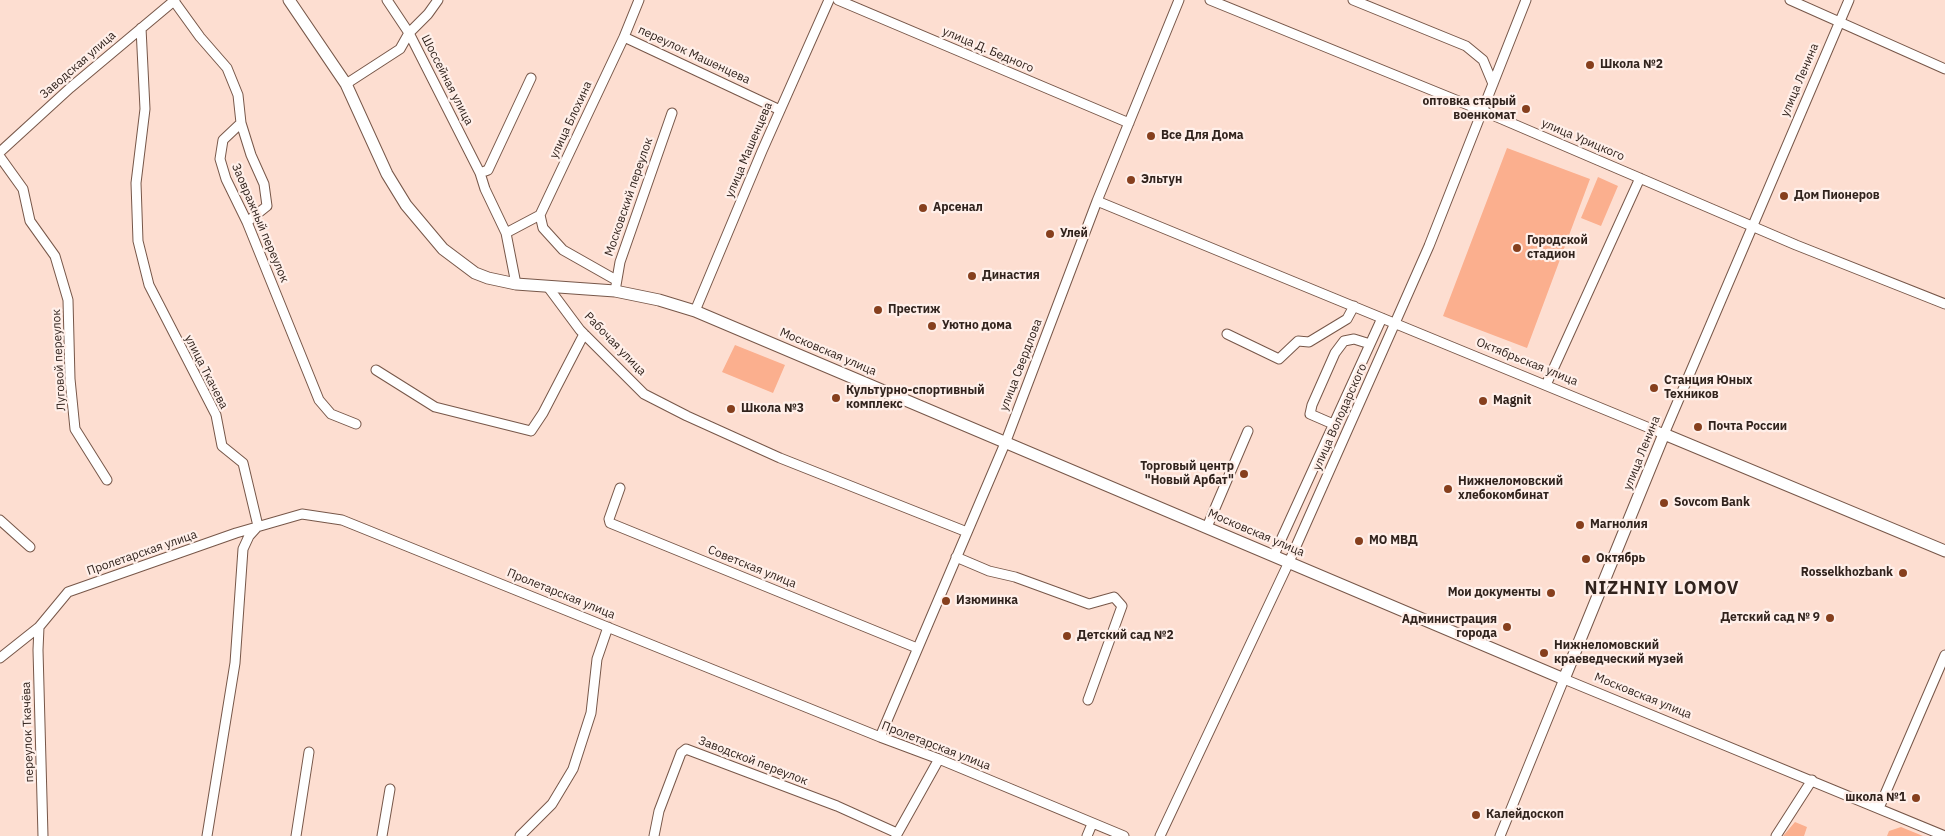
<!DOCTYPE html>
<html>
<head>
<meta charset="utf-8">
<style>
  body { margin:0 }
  canvas { display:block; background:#fdded1 }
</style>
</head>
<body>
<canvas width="1945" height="836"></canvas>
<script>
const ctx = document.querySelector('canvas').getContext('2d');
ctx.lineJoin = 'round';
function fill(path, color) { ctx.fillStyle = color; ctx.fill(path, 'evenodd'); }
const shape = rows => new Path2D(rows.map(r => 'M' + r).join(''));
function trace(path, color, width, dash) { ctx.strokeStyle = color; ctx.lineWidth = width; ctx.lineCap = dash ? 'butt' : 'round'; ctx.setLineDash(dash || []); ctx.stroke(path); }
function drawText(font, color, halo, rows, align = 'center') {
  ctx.font = font + ' "IBM Plex Sans",sans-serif'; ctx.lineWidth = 4.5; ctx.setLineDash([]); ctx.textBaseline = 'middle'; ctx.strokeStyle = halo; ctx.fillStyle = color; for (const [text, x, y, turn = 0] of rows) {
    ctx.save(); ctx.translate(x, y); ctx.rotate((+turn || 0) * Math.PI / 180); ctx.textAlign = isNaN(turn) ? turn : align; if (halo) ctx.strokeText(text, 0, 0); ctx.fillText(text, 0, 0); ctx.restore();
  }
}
fill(shape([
  [1507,148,1590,179,1527,348,1443,316],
  [1598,177,1618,186,1601,226,1581,218],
  [735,345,785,365,773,393,722,372],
  [1795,822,1807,827,1804,836,1783,836],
  [1901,827,1923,836,1887,836,1889,831]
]), '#fbaf8e');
const minor = shape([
  [387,0,409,33,480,173,485,189,506,233,516,284],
  [838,0,1129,123],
  [1210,0,1483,111,1796,245,1945,304],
  [1353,0,1466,46,1483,60,1493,84],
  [1790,0,1945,69],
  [174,1,200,37,227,68,238,95,241,123,223,140,220,159,226,179,247,222,319,400,331,414,356,424],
  [141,28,145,109,136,183,138,241,149,285,216,415,222,446,243,463,258,526,249,536,243,549,235,663,207,836],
  [624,37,780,110],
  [346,84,400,49,409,33,428,14,438,0],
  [241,123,251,155,264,184,267,206,247,222],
  [0,152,70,88,175,0],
  [0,157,23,189,30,221,55,256,68,300,70,379,75,429,107,480],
  [480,173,488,170,531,78],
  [1097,201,1664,434,1849,0],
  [540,215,543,228,563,250,616,280],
  [506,233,540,215,624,37,639,0],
  [548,287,580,330,644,394,687,416,780,458,967,532],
  [615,291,620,262,672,113],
  [695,311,762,151,829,0],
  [1227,334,1279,359,1298,341,1309,342,1347,319,1354,306],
  [376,370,435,407,531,431,543,413,584,334],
  [1546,385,1640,178],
  [1333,424,1310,414,1312,405,1335,353,1344,341,1354,339,1370,344],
  [620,488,609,519,610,523,917,648],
  [0,520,30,547],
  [1207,527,1248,431],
  [1274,555,1382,318],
  [956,557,989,571,1015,577,1089,604,1114,597,1122,606,1088,700],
  [39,627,38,650,43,836],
  [0,658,39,627,68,592,236,533,302,514,342,520,880,737,939,759,1124,836],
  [880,737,1006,441,1097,201,1179,0],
  [1879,808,1945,655],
  [296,836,309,752],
  [382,836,390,789],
  [520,836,552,804,573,769,591,713,597,659,608,627],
  [654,836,659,811,681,753,686,749,837,806,897,833],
  [896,836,939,759],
  [1087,836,1092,824],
  [1160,836,1289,562,1395,323,1429,246,1526,0],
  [1500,836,1564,679,1945,836],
  [1776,836,1812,780]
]);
const major = shape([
  [289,0,346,84,387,174,406,205,443,249,475,273,488,278,516,284,615,291,659,300,695,311,1564,679,1664,434,1945,551]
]);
trace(minor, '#775749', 11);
trace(major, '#775749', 13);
trace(minor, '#fff', 9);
trace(major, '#fff', 11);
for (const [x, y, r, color] of [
  [1590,65,5,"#863f1d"],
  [1526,109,5,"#863f1d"],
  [1151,136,5,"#863f1d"],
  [1131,180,5,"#863f1d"],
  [1784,196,5,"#863f1d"],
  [923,208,5,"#863f1d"],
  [1050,234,5,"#863f1d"],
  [1517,248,5,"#863f1d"],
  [972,276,5,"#863f1d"],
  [878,310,5,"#863f1d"],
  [932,326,5,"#863f1d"],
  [1654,388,5,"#863f1d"],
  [836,398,5,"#863f1d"],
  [1483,401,5,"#863f1d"],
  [731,409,5,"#863f1d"],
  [1698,427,5,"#863f1d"],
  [1244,474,5,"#863f1d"],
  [1448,489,5,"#863f1d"],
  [1664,503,5,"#863f1d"],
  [1580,525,5,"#863f1d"],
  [1359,541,5,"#863f1d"],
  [1586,559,5,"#863f1d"],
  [1903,573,5,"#863f1d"],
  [1551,593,5,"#863f1d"],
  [946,601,5,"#863f1d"],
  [1830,618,5,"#863f1d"],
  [1507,627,5,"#863f1d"],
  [1067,636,5,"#863f1d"],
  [1544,653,5,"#863f1d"],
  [1916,798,5,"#863f1d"],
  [1476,815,5,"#863f1d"]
]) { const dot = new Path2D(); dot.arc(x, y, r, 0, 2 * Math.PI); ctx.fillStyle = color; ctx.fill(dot); trace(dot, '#ffefe9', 2); }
drawText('12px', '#31231d', '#ffefe9', [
  ["улица Д. Бедного",988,50,23],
  ["переулок Машенцева",694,55,25],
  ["Заводская улица",78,65,-41],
  ["Шоссейная улица",447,80,63],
  ["улица Ленина",1800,80,-67],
  ["улица Блохина",571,120,-65],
  ["улица Урицкого",1583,140,23],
  ["улица Машенцева",749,150,-67],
  ["Московский переулок",629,197,-71],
  ["Заовражный переулок",260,223,67],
  ["Рабочая улица",615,344,46],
  ["Московская улица",828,352,23],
  ["Луговой переулок",59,360,-93],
  ["Октябрьская улица",1527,362,22],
  ["улица Свердлова",1021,365,-69],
  ["улица Ткачева",206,372,63],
  ["улица Володарского",1340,417,-66],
  ["улица Ленина",1642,453,-68],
  ["Московская улица",1256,533,23],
  ["Пролетарская улица",142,553,-19],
  ["Советская улица",752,567,22],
  ["Пролетарская улица",561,594,22],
  ["Московская улица",1643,696,22],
  ["переулок Ткачёва",28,732,-92],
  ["Пролетарская улица",936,746,21],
  ["Заводской переулок",753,761,21]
]);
drawText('bold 12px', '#31231d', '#ffefe9', [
  ["Школа №2",1600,65],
  ["оптовка старый",1516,102,"right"],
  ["военкомат",1516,116,"right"],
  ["Все Для Дома",1161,136],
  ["Эльтун",1141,180],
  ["Дом Пионеров",1794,196],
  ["Арсенал",933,208],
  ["Улей",1060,234],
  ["Городской",1527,241],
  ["стадион",1527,255],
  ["Династия",982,276],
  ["Престиж",888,310],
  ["Уютно дома",942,326],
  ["Станция Юных",1664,381],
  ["Техников",1664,395],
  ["Культурно-спортивный",846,391],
  ["комплекс",846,405],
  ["Magnit",1493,401],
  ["Школа №3",741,409],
  ["Почта России",1708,427],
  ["Торговый центр",1234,467,"right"],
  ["\"Новый Арбат\"",1234,481,"right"],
  ["Нижнеломовский",1458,482],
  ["хлебокомбинат",1458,496],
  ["Sovcom Bank",1674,503],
  ["Магнолия",1590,525],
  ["МО МВД",1369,541],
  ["Октябрь",1596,559],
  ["Rosselkhozbank",1893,573,"right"],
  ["Мои документы",1541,593,"right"],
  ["Изюминка",956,601],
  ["Детский сад № 9",1820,618,"right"],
  ["Администрация",1497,620,"right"],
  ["города",1497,634,"right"],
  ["Детский сад №2",1077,636],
  ["Нижнеломовский",1554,646],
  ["краеведческий музей",1554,660],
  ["школа №1",1906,798,"right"],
  ["Калейдоскоп",1486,815]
], 'left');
ctx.letterSpacing = '1px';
drawText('bold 18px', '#31231d', '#ffefe9', [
  ["NIZHNIY LOMOV",1662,589]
]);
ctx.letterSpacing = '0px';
</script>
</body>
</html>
